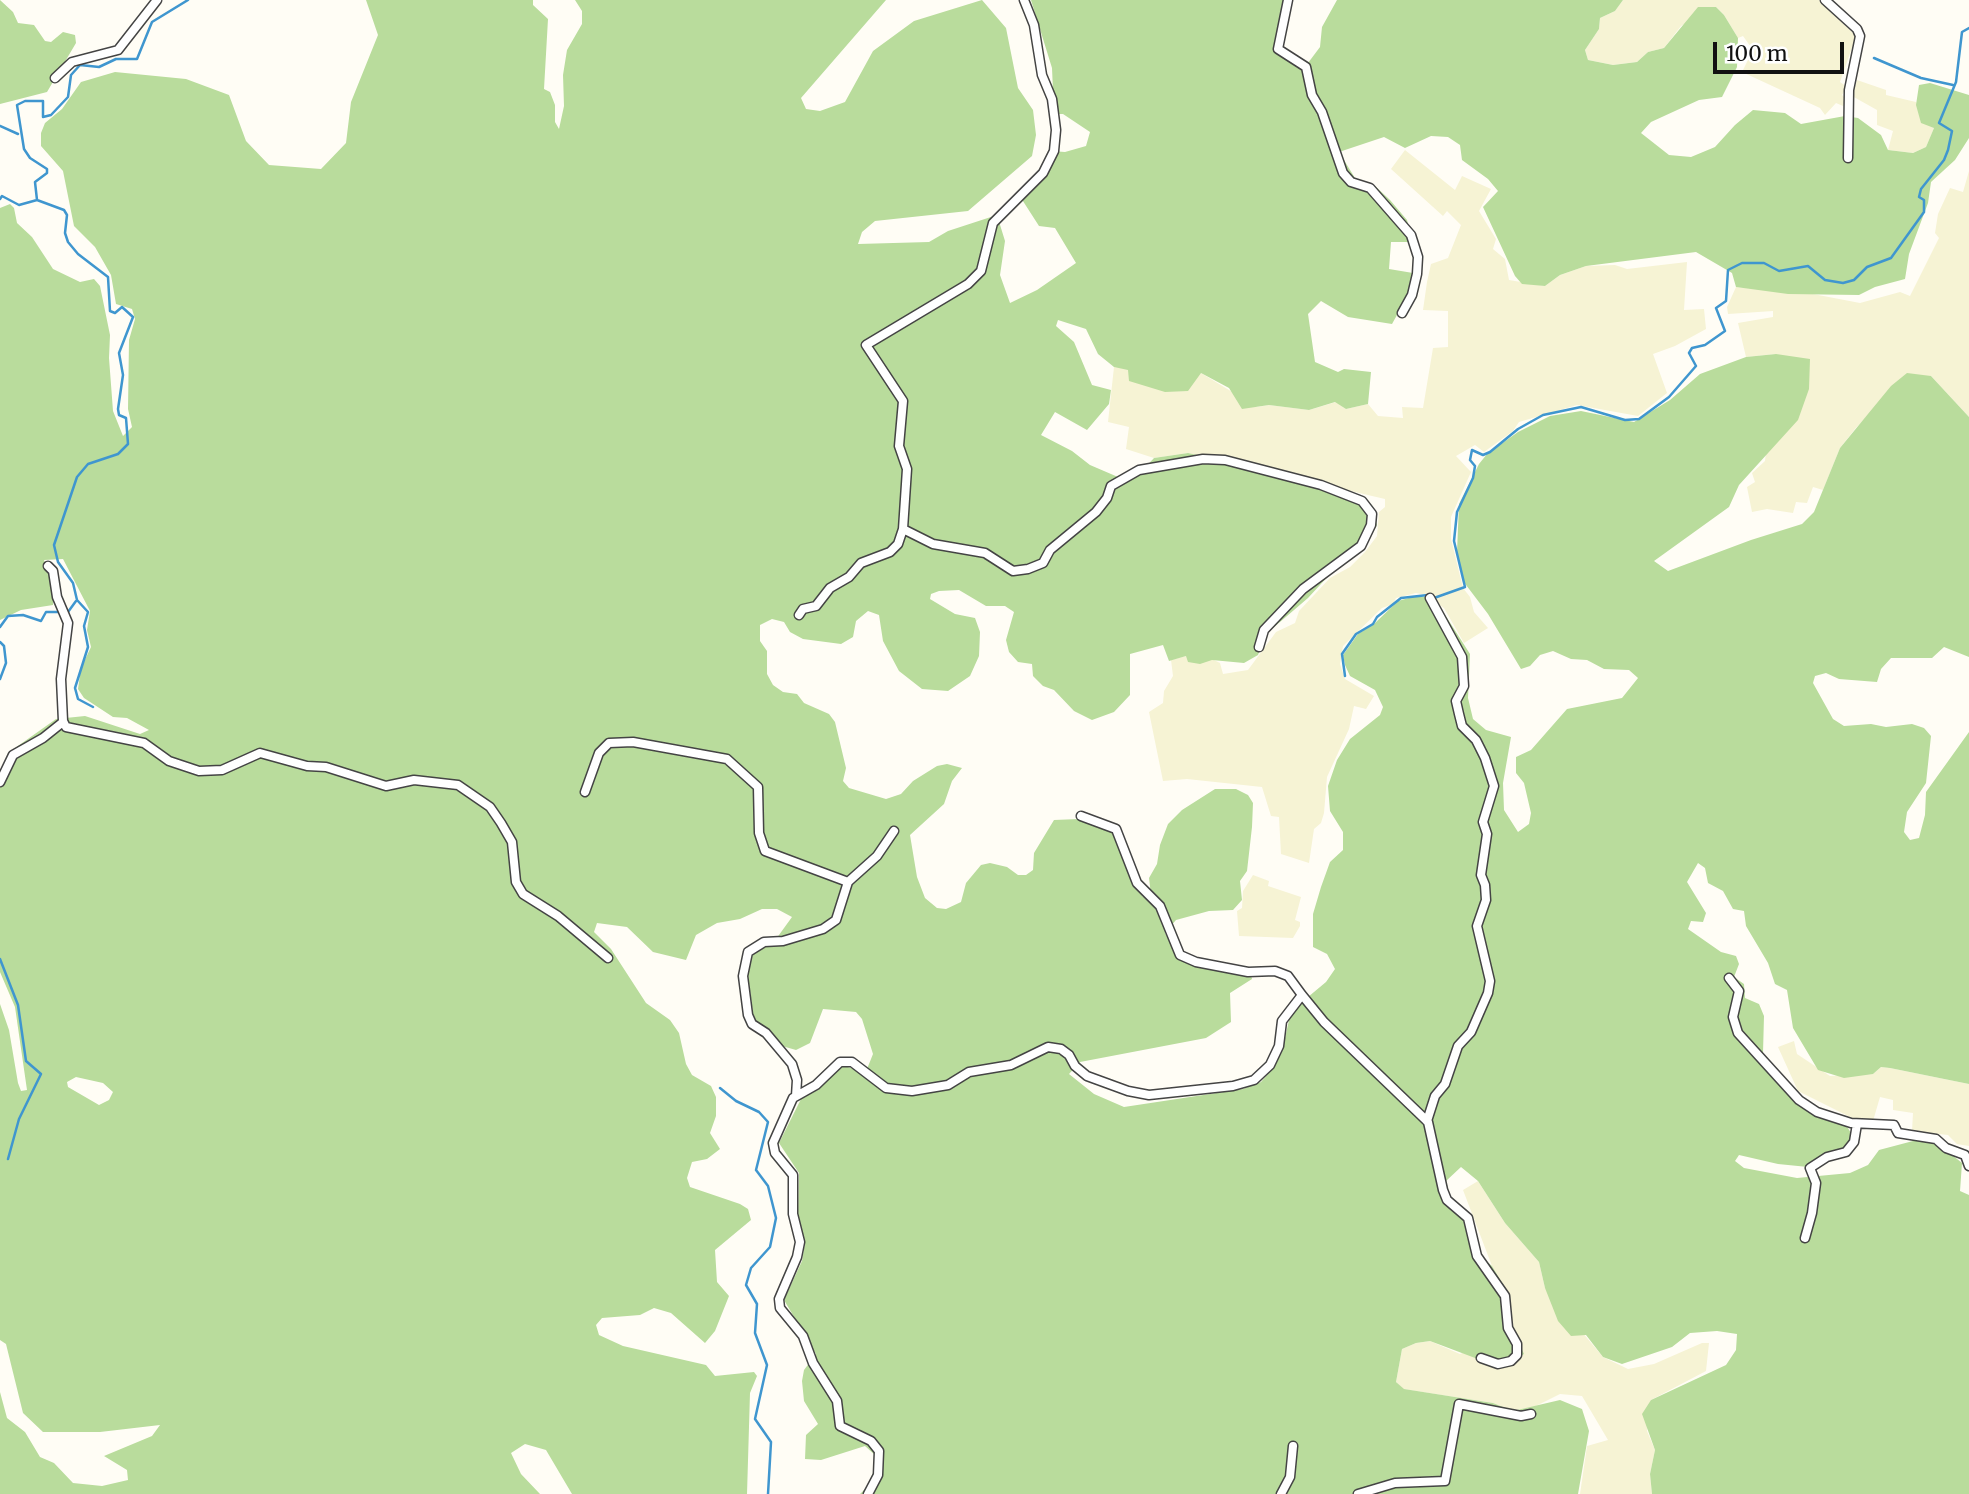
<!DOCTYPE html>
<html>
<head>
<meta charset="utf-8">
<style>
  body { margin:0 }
  #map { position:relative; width:1969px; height:1494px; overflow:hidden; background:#fffdf5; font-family:Merriweather,serif }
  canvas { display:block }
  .scale { position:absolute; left:1713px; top:42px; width:131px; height:32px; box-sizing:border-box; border:4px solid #111; border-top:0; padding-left:9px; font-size:21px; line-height:24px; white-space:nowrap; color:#111; -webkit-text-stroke:5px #fff; paint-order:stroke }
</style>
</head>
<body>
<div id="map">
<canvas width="1969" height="1494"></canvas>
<div class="scale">100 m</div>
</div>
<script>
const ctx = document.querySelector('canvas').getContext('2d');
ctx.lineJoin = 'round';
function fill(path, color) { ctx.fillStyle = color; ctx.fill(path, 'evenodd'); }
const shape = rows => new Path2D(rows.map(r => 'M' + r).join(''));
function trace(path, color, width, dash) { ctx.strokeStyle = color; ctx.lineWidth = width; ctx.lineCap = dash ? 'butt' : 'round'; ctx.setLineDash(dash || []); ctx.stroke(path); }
fill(shape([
  [1623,0,1819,0,1856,36,1840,82,1847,87,1842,95,1846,98,1843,106,1836,103,1825,115,1820,108,1742,72,1753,50,1743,36,1738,38,1724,15,1716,7,1681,26,1664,48,1648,52,1637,62,1613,65,1588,60,1585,50,1599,29,1600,18,1615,11],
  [1857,80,1886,90,1886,95,1916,102,1934,128,1926,147,1913,153,1888,150,1893,131,1877,125,1877,110,1852,96],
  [1405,150,1455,190,1462,176,1491,189,1479,211,1496,239,1493,249,1505,259,1509,280,1545,286,1560,275,1586,266,1615,265,1627,269,1687,262,1684,310,1704,309,1706,329,1675,346,1653,354,1667,393,1638,416,1577,405,1519,422,1513,431,1484,452,1475,445,1456,456,1471,472,1451,517,1451,539,1463,588,1470,597,1474,612,1488,628,1464,643,1444,608,1435,602,1437,597,1416,593,1396,598,1393,604,1382,608,1343,646,1340,664,1345,679,1374,696,1366,709,1354,706,1349,729,1327,777,1324,813,1321,823,1314,829,1309,863,1281,854,1279,817,1271,816,1262,787,1187,779,1163,781,1149,712,1163,703,1164,691,1173,676,1171,660,1186,656,1212,659,1220,663,1223,674,1248,670,1276,632,1295,623,1299,611,1330,578,1350,567,1365,552,1377,536,1379,512,1385,507,1385,499,1188,453,1154,458,1126,449,1129,427,1108,422,1114,367,1201,373,1257,407,1269,405,1309,410,1336,402,1346,409,1368,404,1378,416,1403,418,1402,407,1423,408,1433,348,1448,347,1448,311,1423,310,1427,282,1431,264,1448,258,1461,225,1447,211,1443,216,1391,169],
  [1969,171,1969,417,1931,376,1871,412,1855,429,1840,448,1823,490,1813,487,1807,503,1796,502,1793,513,1767,509,1752,512,1747,487,1755,482,1752,473,1765,461,1776,354,1746,357,1738,323,1773,317,1773,311,1728,314,1727,307,1736,287,1813,294,1860,303,1900,292,1910,296,1939,238,1935,233,1938,214,1950,188,1963,192],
  [1253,875,1269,881,1268,886,1301,897,1295,920,1300,922,1300,926,1293,938,1239,936,1237,911,1242,908,1243,891],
  [1794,1041,1797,1054,1830,1076,1873,1074,1881,1067,1890,1068,1969,1084,1969,1146,1957,1144,1948,1135,1912,1131,1913,1113,1893,1110,1893,1100,1880,1097,1873,1121,1856,1120,1798,1091,1778,1047],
  [1478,1181,1505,1223,1539,1262,1545,1288,1603,1357,1628,1369,1654,1364,1702,1343,1709,1343,1706,1371,1651,1400,1647,1431,1655,1450,1650,1474,1652,1494,1580,1494,1587,1446,1608,1440,1582,1396,1560,1394,1536,1406,1513,1411,1493,1403,1403,1389,1396,1382,1402,1349,1416,1343,1430,1341,1460,1354,1513,1330,1507,1291,1492,1266,1463,1190]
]), '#f6f3d4');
fill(shape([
  [0,0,13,12,18,23,34,25,45,41,51,42,63,32,75,35,76,43,47,92,0,104],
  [366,0,533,0,533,5,548,19,544,89,550,92,555,105,555,122,559,129,564,106,563,75,567,50,582,24,582,11,575,0,886,0,801,98,806,109,820,111,845,102,873,51,914,21,982,0,1006,28,1018,88,1033,110,1036,135,1032,156,968,211,875,221,862,232,858,244,929,242,948,231,997,215,1005,241,1000,275,1010,303,1037,290,1076,263,1055,228,1039,226,1021,198,1046,168,1051,151,1065,152,1086,146,1090,132,1063,114,1054,114,1052,68,1031,0,1289,0,1282,47,1308,63,1320,47,1322,27,1337,0,1623,0,1615,11,1600,18,1599,29,1585,50,1588,60,1613,65,1637,62,1648,52,1664,48,1698,7,1716,7,1724,15,1738,38,1737,67,1722,97,1699,100,1651,122,1641,133,1669,155,1691,157,1715,147,1735,125,1753,110,1785,113,1801,124,1845,116,1858,118,1881,135,1888,150,1913,153,1926,147,1934,128,1921,123,1916,105,1919,85,1930,83,1969,95,1969,138,1955,160,1931,182,1928,203,1909,254,1905,279,1875,287,1859,295,1788,294,1736,287,1732,273,1696,252,1586,266,1560,275,1545,286,1522,284,1515,276,1483,207,1498,191,1488,179,1462,160,1460,145,1448,137,1431,136,1405,148,1384,137,1339,152,1355,178,1374,185,1390,200,1407,220,1413,242,1391,242,1389,269,1413,273,1407,297,1392,324,1348,317,1321,301,1308,314,1315,362,1338,372,1344,369,1371,372,1368,404,1346,409,1335,402,1309,410,1269,405,1242,409,1229,388,1201,373,1188,391,1165,392,1129,381,1128,370,1114,367,1098,354,1086,329,1058,320,1056,326,1074,342,1092,385,1111,390,1109,404,1087,430,1055,412,1041,435,1072,451,1090,465,1118,477,1140,473,1154,458,1188,453,1325,483,1345,489,1372,505,1377,525,1364,547,1332,572,1308,598,1266,634,1258,655,1244,663,1212,660,1200,664,1188,662,1186,656,1169,661,1163,645,1130,654,1130,695,1114,712,1092,720,1074,711,1054,690,1043,686,1033,676,1032,664,1018,662,1009,652,1006,640,1014,612,1005,606,986,606,959,590,939,591,931,594,930,599,955,614,975,618,980,632,979,656,970,676,948,691,922,689,899,671,883,641,879,615,868,611,856,621,853,637,841,644,803,639,790,632,784,622,772,619,760,625,760,641,767,651,767,674,773,685,783,692,797,694,804,703,829,714,835,722,846,768,843,781,849,788,886,799,901,794,913,781,937,766,947,764,962,768,952,781,944,804,910,835,917,877,925,898,937,908,946,909,961,902,966,883,981,865,990,863,1007,867,1018,875,1026,875,1033,870,1034,853,1054,820,1079,819,1112,828,1134,883,1143,897,1151,895,1149,878,1157,864,1160,845,1168,824,1182,810,1215,789,1236,789,1248,795,1253,803,1252,827,1247,871,1240,881,1242,900,1233,910,1209,911,1176,920,1165,933,1178,956,1251,975,1252,979,1230,993,1231,1022,1206,1038,1080,1062,1069,1074,1094,1094,1124,1107,1243,1089,1261,1082,1273,1068,1282,1052,1289,1020,1296,1007,1326,982,1335,969,1327,954,1313,947,1313,914,1321,887,1330,862,1343,850,1343,832,1330,811,1328,786,1337,760,1350,739,1380,715,1383,707,1375,690,1350,676,1345,665,1343,655,1358,634,1374,624,1398,601,1416,596,1426,597,1442,610,1470,654,1468,698,1473,719,1486,730,1511,737,1503,783,1504,810,1518,832,1529,824,1531,813,1524,783,1516,773,1516,757,1531,750,1567,709,1622,698,1638,678,1629,670,1604,669,1587,660,1571,659,1553,651,1540,655,1530,666,1521,669,1488,614,1463,581,1457,552,1459,504,1479,464,1487,454,1518,432,1550,416,1581,411,1634,422,1670,400,1700,374,1746,357,1776,354,1810,359,1809,389,1798,420,1739,485,1729,507,1654,561,1668,571,1751,540,1802,524,1814,512,1840,448,1891,386,1907,373,1931,376,1969,417,1969,657,1944,647,1932,658,1891,658,1881,669,1877,682,1839,679,1826,673,1815,676,1813,683,1833,719,1844,726,1871,724,1886,727,1912,724,1924,728,1931,736,1926,783,1907,812,1904,832,1910,840,1919,838,1925,815,1926,792,1969,732,1969,1084,1890,1068,1881,1067,1873,1074,1844,1078,1818,1070,1793,1028,1787,990,1775,984,1768,963,1746,926,1744,911,1733,909,1723,891,1708,883,1705,868,1698,863,1687,882,1706,913,1703,922,1691,921,1688,929,1721,952,1736,956,1739,964,1734,977,1744,984,1745,998,1759,1004,1764,1016,1763,1053,1783,1087,1848,1128,1853,1137,1848,1147,1808,1167,1778,1164,1739,1155,1735,1161,1744,1168,1797,1178,1850,1173,1868,1165,1879,1150,1913,1141,1935,1141,1962,1163,1960,1191,1969,1195,1969,1494,1652,1494,1650,1474,1655,1450,1642,1414,1651,1400,1726,1365,1736,1350,1737,1334,1717,1331,1690,1333,1672,1347,1622,1364,1603,1357,1586,1335,1571,1336,1558,1321,1545,1288,1539,1262,1505,1223,1478,1181,1461,1167,1446,1181,1451,1200,1469,1215,1482,1257,1492,1266,1507,1291,1513,1330,1524,1354,1499,1367,1430,1341,1416,1343,1402,1349,1396,1382,1404,1389,1493,1403,1513,1411,1560,1400,1582,1409,1589,1431,1578,1494,860,1494,867,1487,875,1468,876,1456,865,1446,821,1460,805,1459,806,1435,818,1424,804,1401,802,1381,804,1370,816,1354,784,1300,802,1261,805,1243,798,1220,799,1173,779,1143,803,1095,818,1090,841,1065,857,1070,867,1069,873,1054,862,1019,856,1012,823,1009,810,1043,796,1050,782,1046,769,1031,754,1021,747,968,752,955,759,948,771,946,792,917,777,909,762,909,740,919,717,923,696,935,686,960,653,952,627,927,597,923,594,932,611,949,646,1003,670,1020,679,1033,686,1064,692,1075,711,1086,716,1097,716,1116,710,1133,720,1149,707,1159,692,1162,687,1178,690,1187,740,1204,748,1209,751,1220,715,1250,717,1282,729,1296,715,1331,705,1343,671,1313,654,1308,640,1315,602,1318,596,1325,599,1335,623,1346,706,1365,715,1376,754,1372,757,1376,750,1393,747,1494,572,1494,546,1450,525,1444,511,1453,521,1474,540,1494,0,1494,0,1392,7,1418,25,1432,40,1457,54,1463,73,1483,102,1486,128,1480,127,1470,104,1456,152,1436,160,1425,100,1432,43,1432,23,1413,6,1344,0,1340,0,1004,9,1030,18,1083,21,1091,27,1090,15,1007,0,972,0,779,8,753,56,719,85,716,140,734,149,730,127,718,113,717,84,698,78,689,81,668,91,647,87,630,90,611,63,559,44,560,54,590,53,605,21,610,0,620,0,208,10,204,14,208,17,223,32,237,53,269,80,282,94,279,100,286,110,335,109,358,113,411,123,436,132,427,128,409,129,340,135,319,132,309,116,304,111,275,95,247,74,226,63,171,41,146,41,133,45,123,62,109,81,82,115,72,186,79,229,95,246,141,269,165,321,169,346,143,351,102,378,35],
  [76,1077,103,1083,113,1092,109,1100,99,1105,68,1087,67,1082]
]), '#b9dc9c');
trace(shape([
  [1874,58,1921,78,1953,85],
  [0,126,18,134],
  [0,199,2,196,19,205,37,200],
  [1434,598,1465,587,1454,541,1457,512,1473,478,1475,466,1470,460,1472,450,1483,455,1490,452,1518,429,1543,415,1581,407,1625,420,1639,419,1669,397,1696,366,1689,353,1692,348,1705,345,1725,331,1716,308,1726,301,1728,270,1742,263,1764,263,1779,271,1808,266,1825,280,1843,283,1854,280,1867,267,1891,258,1924,212,1924,200,1919,197,1921,189,1944,160,1948,150,1952,131,1939,123,1956,82,1962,32,1969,28],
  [0,627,8,616,23,615,41,621,46,612,68,612,76,601],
  [0,642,4,646,6,663,0,679],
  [1345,676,1342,654,1356,634,1373,624,1377,617,1401,598,1428,595],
  [93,707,78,699,75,688,88,647,84,626,88,612,77,600,73,583,58,562,54,545,77,477,88,464,118,454,128,444,126,418,119,415,118,409,123,375,119,353,133,317,122,307,115,313,110,311,108,277,78,254,68,242,65,233,67,215,64,210,37,200,35,182,47,173,47,169,30,158,24,149,17,105,25,101,43,101,43,117,51,115,68,97,71,75,80,65,99,67,116,59,137,59,152,22,188,0],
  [0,959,18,1005,26,1061,41,1074,19,1119,8,1159],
  [720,1088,736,1101,759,1112,768,1122,756,1170,768,1186,776,1218,770,1247,751,1268,746,1285,757,1304,755,1333,767,1365,755,1419,771,1442,768,1494]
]), '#3f96cf', 2.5);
const street = shape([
  [1288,0,1278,49,1306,67,1312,95,1322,112,1343,173,1351,182,1370,188,1411,235,1418,257,1417,274,1412,295,1402,313],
  [1825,0,1857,29,1860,36,1849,90,1848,158],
  [55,78,72,62,118,50,157,0],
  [903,529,933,544,985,553,1013,571,1028,569,1043,563,1050,550,1096,512,1107,498,1111,486,1139,470,1203,459,1225,460,1321,485,1362,501,1372,514,1371,525,1361,546,1303,589,1264,630,1259,647],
  [48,566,53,571,57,597,68,623,61,679,63,721,66,727,144,743,169,761,199,771,222,770,260,753,307,766,326,767,386,786,414,780,458,785,490,807,501,823,512,842,516,882,523,894,558,916,608,958],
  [799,615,803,609,816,606,830,588,849,577,861,563,890,552,898,544,903,529,907,469,899,446,903,401,866,345,968,284,981,271,993,223,1043,173,1054,151,1056,130,1052,99,1042,75,1034,25,1024,0],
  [0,782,13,755,43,738,63,722],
  [585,792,599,753,609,743,633,742,727,759,758,787,759,833,765,851,848,882],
  [1081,816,1116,829,1137,883,1160,906,1180,955,1196,962,1248,972,1275,971,1288,976,1302,995],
  [1729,978,1739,991,1733,1017,1738,1033,1799,1100,1817,1112,1851,1123,1894,1125,1898,1133,1936,1139,1946,1148,1965,1155,1969,1166],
  [796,1096,797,1080,792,1064,766,1033,752,1024,748,1015,743,976,748,952,764,942,783,941,823,929,836,920,848,882,877,856,894,831],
  [1427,1121,1435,1096,1445,1084,1458,1046,1471,1032,1488,993,1490,981,1477,926,1486,900,1485,885,1481,875,1487,834,1483,822,1494,786,1485,758,1476,740,1462,726,1459,714,1456,701,1464,686,1462,657,1430,598],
  [1805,1238,1812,1213,1816,1183,1810,1168,1827,1157,1846,1152,1854,1142,1857,1124],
  [868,1494,878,1475,879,1451,871,1441,840,1426,837,1401,813,1363,803,1336,780,1308,779,1299,797,1257,800,1242,793,1214,793,1175,775,1153,773,1143,793,1098,816,1085,840,1062,852,1062,886,1088,912,1091,948,1085,969,1072,1011,1065,1048,1047,1061,1049,1069,1055,1075,1066,1087,1076,1128,1091,1149,1095,1233,1086,1254,1080,1270,1065,1279,1046,1282,1021,1302,995,1324,1022,1428,1122,1443,1190,1447,1200,1468,1218,1477,1256,1505,1296,1508,1328,1517,1344,1517,1355,1511,1361,1498,1364,1481,1358],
  [1281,1494,1290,1477,1293,1446],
  [1358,1494,1395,1483,1445,1481,1459,1404,1521,1416,1531,1414]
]);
trace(street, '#444', 11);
trace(street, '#fff', 8);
</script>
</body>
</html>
